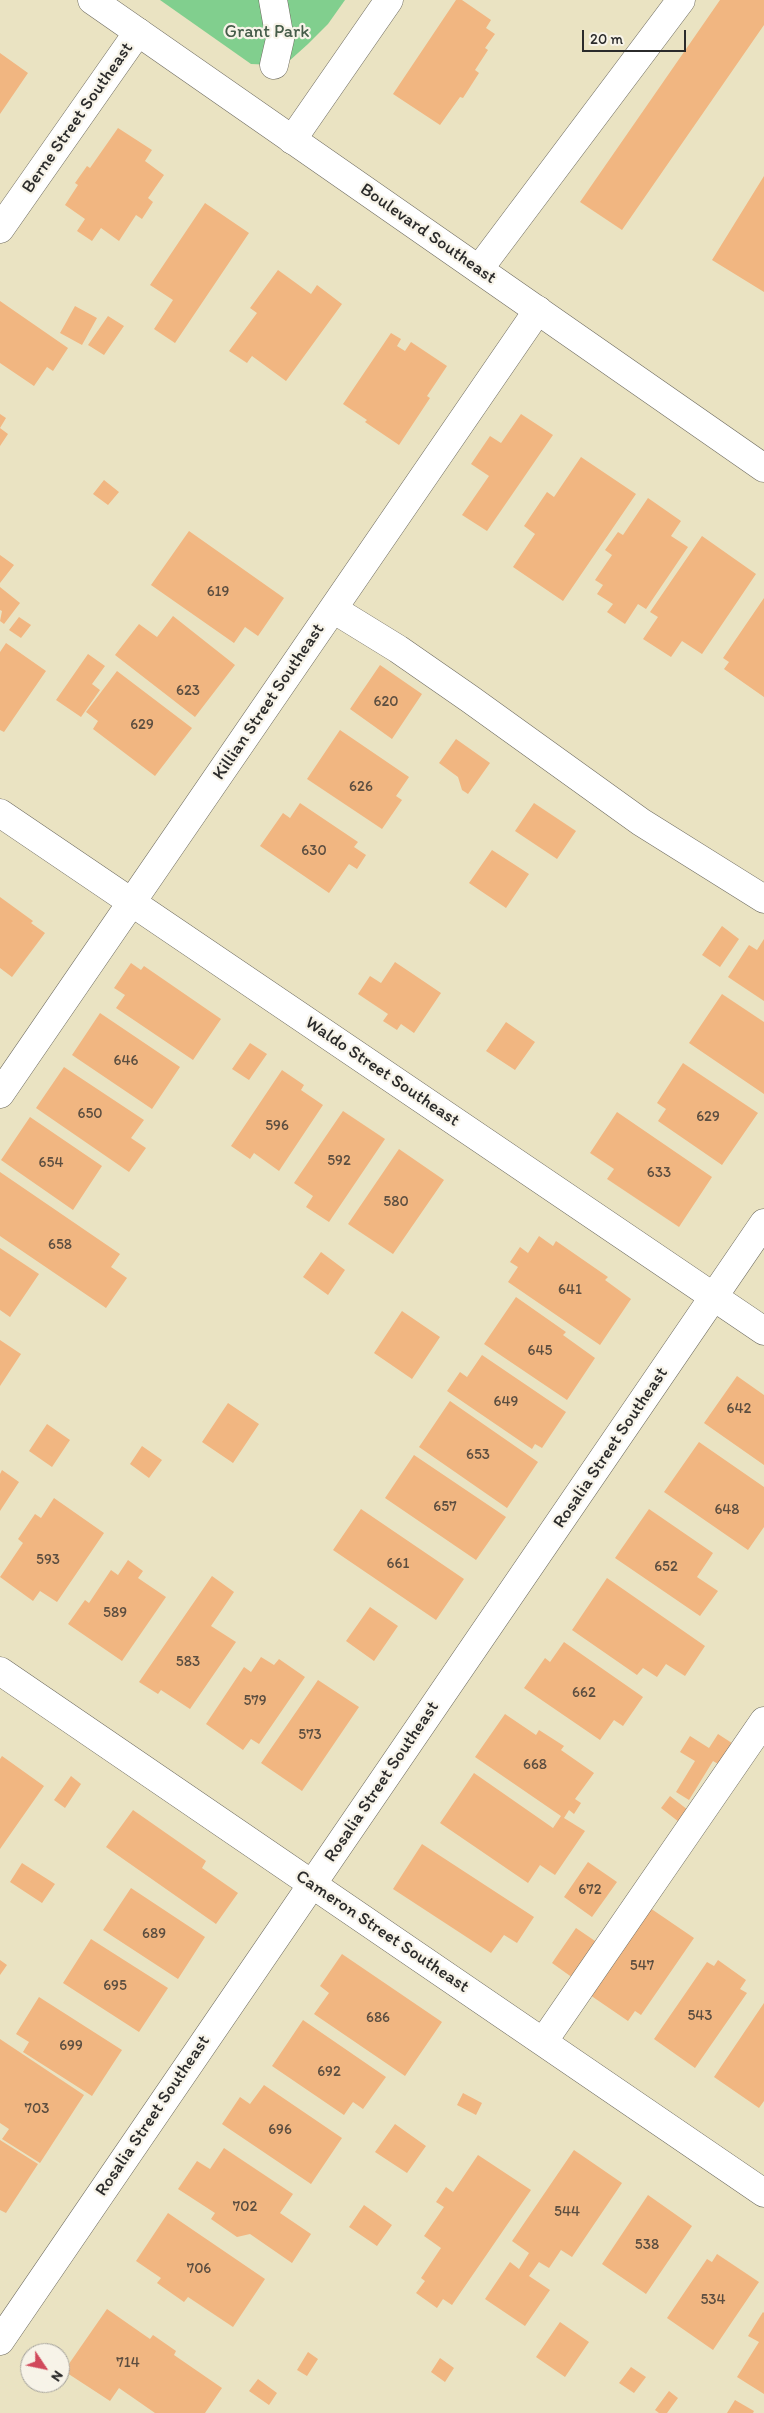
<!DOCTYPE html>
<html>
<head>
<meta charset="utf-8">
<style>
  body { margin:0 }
  #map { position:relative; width:764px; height:2413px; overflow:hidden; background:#eae3c2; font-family:Itim,sans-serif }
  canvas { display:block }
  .north { position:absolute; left:20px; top:2343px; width:50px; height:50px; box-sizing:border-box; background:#f7f3e8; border:1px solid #a5a39c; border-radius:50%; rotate:124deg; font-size:14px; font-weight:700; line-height:20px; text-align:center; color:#2b2b2b }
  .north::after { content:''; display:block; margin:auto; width:18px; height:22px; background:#d1495b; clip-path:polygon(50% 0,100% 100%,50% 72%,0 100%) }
  .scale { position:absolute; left:582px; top:30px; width:104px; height:22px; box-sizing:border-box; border:2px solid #2b2b2b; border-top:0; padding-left:6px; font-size:15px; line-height:18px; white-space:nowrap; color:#2b2b2b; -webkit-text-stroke:4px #f7f3e8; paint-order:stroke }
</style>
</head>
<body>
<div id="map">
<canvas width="764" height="2413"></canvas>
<div class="north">N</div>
<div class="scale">20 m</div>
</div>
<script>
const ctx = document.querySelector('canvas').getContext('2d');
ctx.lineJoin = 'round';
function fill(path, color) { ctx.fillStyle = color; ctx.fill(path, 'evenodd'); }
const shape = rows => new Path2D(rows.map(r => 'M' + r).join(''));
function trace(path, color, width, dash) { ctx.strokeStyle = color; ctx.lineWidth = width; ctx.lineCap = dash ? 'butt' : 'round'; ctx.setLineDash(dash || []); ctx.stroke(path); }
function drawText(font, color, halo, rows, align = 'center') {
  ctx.font = font + ' Itim,sans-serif'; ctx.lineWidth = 4.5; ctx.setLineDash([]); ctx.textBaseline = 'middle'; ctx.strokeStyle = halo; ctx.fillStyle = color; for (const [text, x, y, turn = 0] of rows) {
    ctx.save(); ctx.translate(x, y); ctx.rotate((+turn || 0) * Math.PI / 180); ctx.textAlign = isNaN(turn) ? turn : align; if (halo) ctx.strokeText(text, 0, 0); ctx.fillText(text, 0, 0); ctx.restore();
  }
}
fill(shape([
  [160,0,345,0,328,24,308,44,288,62,274,65,251,64]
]), '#81cf8e');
fill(shape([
  [456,0,462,0,491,20,486,28,495,34,485,48,488,50,475,70,479,73,463,98,460,97,440,125,393,94],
  [720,0,764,0,764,25,622,230,580,202],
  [0,53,28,73,0,114],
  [118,128,152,150,145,161,164,175,148,198,153,202,142,219,136,215,119,241,101,228,92,241,77,231,85,219,65,205,78,185,75,183,87,166,90,168],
  [764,176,764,292,712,260],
  [205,203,249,233,175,343,154,329,173,300,150,285],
  [278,270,311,294,317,285,342,304,286,381,252,356,247,363,229,351,257,313,250,308],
  [0,301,68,348,53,371,47,367,34,386,0,363],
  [75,306,97,318,82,345,60,333],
  [108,316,124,326,104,355,88,345],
  [391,333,401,339,397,346,405,351,411,342,447,366,427,396,430,398,399,445,365,422,367,420,343,404],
  [0,414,6,418,0,428],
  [521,414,553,435,487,531,462,515,489,476,471,464,490,436,501,443],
  [0,428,8,434,0,446],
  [581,457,636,494,563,601,513,567,535,534,524,526,547,492,554,497],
  [104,480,119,492,108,505,93,494],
  [648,498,681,521,671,536,688,547,646,609,638,604,625,624,607,612,613,604,597,594,603,585,595,580,612,555,605,550,618,532,623,535],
  [189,531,284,598,258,636,245,627,234,643,151,585],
  [702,536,756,574,702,654,682,641,671,657,643,639,658,617,650,612],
  [0,555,14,565,0,583],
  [0,587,20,603,4,624,0,621,2,611,0,610],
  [764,598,764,697,724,669,729,662,723,658],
  [173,616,235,665,195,717,115,655,139,624,157,637],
  [19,617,31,625,21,638,9,630],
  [6,643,46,671,4,732,0,730,0,652],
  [88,654,105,666,92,684,100,690,81,717,56,700],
  [380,665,422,694,392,739,350,709],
  [117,671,192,728,155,776,93,729,98,721,86,712],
  [340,730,409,777,396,796,402,800,382,829,307,779],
  [456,739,490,763,468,794,462,790,458,777,439,763],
  [300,803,358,842,354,847,366,855,357,869,349,864,329,893,260,846,283,813,290,818],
  [534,803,576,831,557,859,515,831],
  [492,850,529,874,506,908,469,883],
  [0,897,33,921,31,923,45,933,12,977,0,968],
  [722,926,739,939,720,967,702,955],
  [764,939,764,1001,728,977,749,945,757,950],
  [395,962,441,993,414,1033,401,1024,397,1030,383,1021,388,1014,358,994,370,976,381,983],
  [131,963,141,970,144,966,221,1019,193,1060,116,1008,125,995,114,988],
  [722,994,764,1022,764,1094,689,1043],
  [100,1013,180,1067,152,1109,72,1055],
  [506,1022,535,1042,515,1070,486,1051],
  [250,1043,267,1054,249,1080,232,1069],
  [683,1063,758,1113,722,1165,658,1121,666,1109,657,1103],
  [64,1067,144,1120,131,1138,146,1148,129,1172,36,1108],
  [282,1070,304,1085,301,1090,323,1105,279,1171,254,1153,250,1159,231,1146],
  [343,1111,385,1139,329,1222,306,1207,313,1196,294,1183],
  [617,1112,712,1177,679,1227,607,1179,614,1169,590,1153],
  [30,1117,102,1166,73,1210,1,1160],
  [399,1149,444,1180,393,1254,348,1224],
  [0,1172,120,1254,111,1267,127,1278,106,1308,0,1236],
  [539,1236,553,1246,556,1241,608,1277,605,1280,631,1299,600,1345,508,1282,518,1267,510,1262,520,1247,528,1253],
  [0,1248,39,1274,10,1317,0,1310],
  [321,1252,345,1270,328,1295,303,1277],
  [516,1297,566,1332,563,1335,595,1358,567,1400,484,1344],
  [402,1311,440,1337,412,1379,374,1353],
  [0,1340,21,1354,0,1386],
  [482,1355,566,1412,542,1448,535,1444,532,1449,447,1391,460,1372,467,1377],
  [737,1376,764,1395,764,1465,704,1423],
  [450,1401,538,1462,507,1508,419,1447],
  [228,1403,259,1424,233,1463,202,1442],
  [47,1424,70,1440,52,1467,29,1451],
  [699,1442,764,1487,764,1527,748,1550,664,1492],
  [142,1446,162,1460,149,1478,130,1464],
  [414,1455,506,1517,476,1560,385,1498],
  [2,1470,19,1482,0,1511,0,1474],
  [54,1498,104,1533,57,1602,40,1591,33,1601,0,1577,23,1543,18,1539,35,1514,41,1518],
  [361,1509,464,1579,436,1620,333,1550],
  [649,1509,713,1553,697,1577,718,1591,700,1616,615,1558],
  [128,1560,143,1571,138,1578,166,1597,122,1661,68,1624,85,1600,89,1603,111,1570,118,1575],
  [212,1576,234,1592,211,1626,236,1642,190,1709,161,1690,158,1694,139,1682],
  [607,1578,705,1646,685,1676,666,1664,657,1677,643,1668,637,1675,572,1630],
  [370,1607,398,1626,374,1661,346,1641],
  [564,1642,643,1697,623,1726,614,1720,600,1740,524,1688,545,1658,550,1662],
  [261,1657,274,1665,279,1659,305,1677,259,1744,251,1739,243,1750,206,1724,244,1667,251,1672],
  [318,1680,359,1707,302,1791,261,1763],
  [505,1714,536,1735,539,1730,564,1746,561,1750,594,1773,575,1799,581,1803,574,1814,569,1810,564,1818,585,1831,555,1875,540,1865,528,1883,440,1823,474,1773,553,1828,561,1816,475,1757],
  [718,1734,738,1747,725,1768,713,1761,689,1800,676,1792,695,1761,680,1752,690,1736,709,1748],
  [2,1756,44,1786,0,1849,0,1759],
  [71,1776,81,1784,65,1808,54,1800],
  [670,1796,688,1810,679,1822,661,1808],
  [133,1810,206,1861,202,1868,238,1893,216,1924,106,1847],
  [422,1844,534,1917,517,1943,504,1935,491,1953,393,1889],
  [588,1862,617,1882,592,1917,564,1897],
  [22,1863,55,1884,42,1903,10,1882],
  [131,1888,205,1937,178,1979,103,1930],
  [650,1908,694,1938,641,2015,635,2011,628,2021,590,1995],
  [576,1928,598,1943,573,1978,552,1963],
  [91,1939,168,1988,139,2032,63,1983],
  [342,1954,442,2022,405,2076,314,2014,329,1993,320,1986],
  [0,1960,7,1965,0,1975],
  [718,1960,746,1980,740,1989,747,1993,695,2068,654,2039,707,1962,714,1966],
  [39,1997,122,2050,92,2096,23,2052,29,2042,16,2034],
  [764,2003,764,2101,759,2108,714,2077],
  [303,2020,386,2077,363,2109,353,2102,344,2115,272,2066],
  [0,2039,84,2095,40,2163,2,2139,9,2129,0,2123],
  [264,2085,342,2138,311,2184,222,2124,240,2097,250,2104],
  [463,2093,482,2103,476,2115,457,2105],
  [395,2124,426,2146,407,2173,375,2152],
  [0,2140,38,2164,6,2213,0,2210],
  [224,2148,293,2194,280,2213,311,2234,292,2263,250,2234,237,2237,211,2219,215,2213,178,2189,197,2161,210,2169],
  [574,2150,622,2183,572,2257,561,2250,549,2268,539,2262,529,2276,550,2290,525,2326,485,2299,510,2262,519,2269,529,2253,512,2241],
  [478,2155,531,2190,452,2305,443,2299,437,2308,416,2293,425,2281,421,2278,441,2248,424,2236,444,2207,436,2202,446,2187,453,2192],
  [648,2195,692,2226,646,2294,602,2264],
  [364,2205,392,2225,377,2246,349,2227],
  [168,2213,265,2279,233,2327,188,2297,184,2302,157,2283,161,2278,136,2261],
  [717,2254,759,2282,713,2350,667,2318,707,2259,712,2262],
  [107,2309,150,2339,153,2335,176,2351,174,2355,222,2388,205,2413,155,2413,119,2388,110,2401,64,2371],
  [763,2312,764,2313,764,2394,737,2377,759,2342,748,2336],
  [560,2322,589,2342,565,2377,536,2357],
  [308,2352,318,2359,307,2376,297,2370],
  [440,2358,454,2368,445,2382,431,2372],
  [631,2367,646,2377,634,2393,619,2383],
  [258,2379,277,2393,269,2405,249,2391],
  [669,2391,678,2398,667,2413,659,2413,655,2410],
  [735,2400,754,2411,753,2413,727,2413]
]), '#f1b681');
const minor = shape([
  [273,0,280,39,274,65],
  [292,140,389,0],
  [0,229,138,32],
  [479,269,681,0],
  [333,609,398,649,470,699,641,822,764,899],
  [0,813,764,1331],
  [0,1094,538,310],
  [0,1671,764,2193],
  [543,2042,764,1721],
  [0,2341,764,1223]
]);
const major = shape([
  [92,0,764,468]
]);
trace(minor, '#6e6b60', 29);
trace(major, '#6e6b60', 29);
trace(minor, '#fff', 28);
trace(major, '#fff', 28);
drawText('15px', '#5c4e40', null, [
  ["619",218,592],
  ["623",188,691],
  ["620",386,702],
  ["629",142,725],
  ["626",361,787],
  ["630",314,851],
  ["646",126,1061],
  ["650",90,1114],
  ["629",708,1117],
  ["596",277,1126],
  ["592",339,1161],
  ["654",51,1163],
  ["633",659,1173],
  ["580",396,1202],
  ["658",60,1245],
  ["641",570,1290],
  ["645",540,1351],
  ["649",506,1402],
  ["642",739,1409],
  ["653",478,1455],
  ["657",445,1507],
  ["648",727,1510],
  ["593",48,1560],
  ["661",398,1564],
  ["652",666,1567],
  ["589",115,1613],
  ["583",188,1662],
  ["662",584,1693],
  ["579",255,1701],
  ["573",310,1735],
  ["668",535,1765],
  ["672",590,1890],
  ["689",154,1934],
  ["547",642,1966],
  ["695",115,1986],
  ["543",700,2016],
  ["686",378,2018],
  ["699",71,2046],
  ["692",329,2072],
  ["703",37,2109],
  ["696",280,2130],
  ["702",245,2207],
  ["544",567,2212],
  ["538",647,2245],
  ["706",199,2269],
  ["534",713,2300],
  ["714",128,2363]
]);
drawText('18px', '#455c49', '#f7f3e8', [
  ["Grant Park",267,32]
]);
drawText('18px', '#2b2b2b', '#f7f3e8', [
  ["Berne Street Southeast",78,118,-55],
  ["Boulevard Southeast",428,234,35],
  ["Killian Street Southeast",269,702,-56],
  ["Waldo Street Southeast",382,1072,34],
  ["Rosalia Street Southeast",611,1448,-56],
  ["Rosalia Street Southeast",382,1782,-56],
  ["Cameron Street Southeast",382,1932,34],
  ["Rosalia Street Southeast",153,2116,-56]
]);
</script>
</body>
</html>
